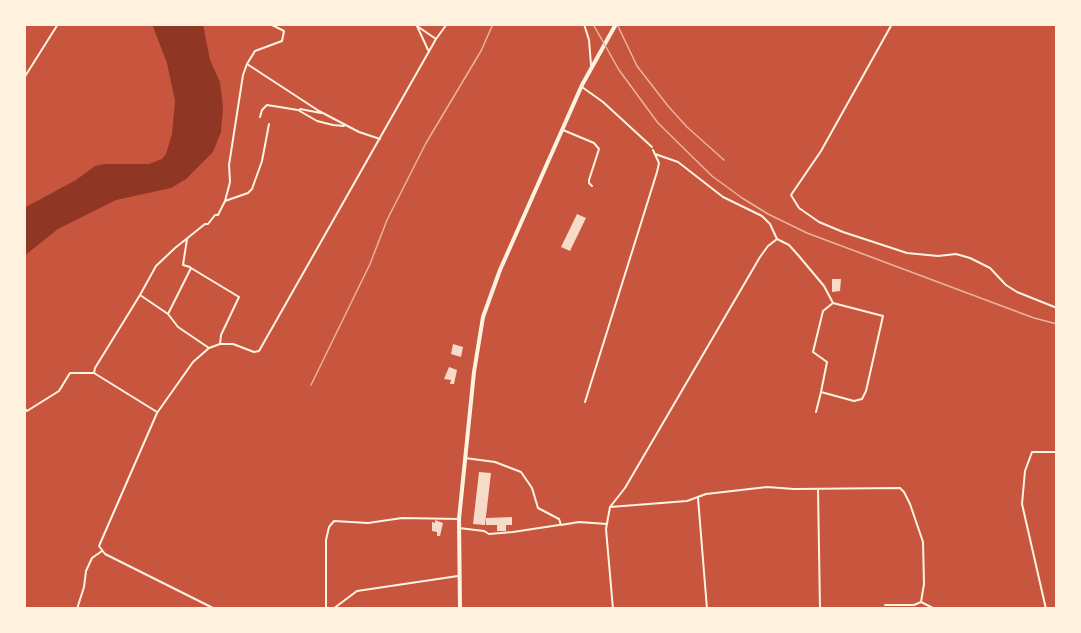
<!DOCTYPE html>
<html>
<head>
<meta charset="utf-8">
<style>
  body { margin:0 }
  #map { position:relative; width:1081px; height:633px; overflow:hidden; background:#c8553d; font-family:"Nunito Sans",sans-serif }
  canvas { display:block }
  .frame { position:absolute; inset:0; border:26px solid #fff3e0; pointer-events:none }
</style>
</head>
<body>
<div id="map">
<canvas width="1081" height="633"></canvas>
<div class="frame"></div>
</div>
<script>
const ctx = document.querySelector('canvas').getContext('2d');
ctx.lineJoin = 'round';
function fill(path, color) { ctx.fillStyle = color; ctx.fill(path, 'evenodd'); }
const shape = rows => new Path2D(rows.map(r => 'M' + r).join(''));
function trace(path, color, width, dash) { ctx.strokeStyle = color; ctx.lineWidth = width; ctx.lineCap = dash ? 'butt' : 'round'; ctx.setLineDash(dash || []); ctx.stroke(path); }
fill(shape([
  [152,24,203,24,210,60,220,82,223,107,221,132,213,152,186,179,171,188,116,200,58,229,24,256,24,208,76,180,95,166,105,164,149,164,162,159,166,154,172,134,175,101,167,63]
]), '#8f3625');
fill(shape([
  [577,214,586,218,570,251,561,247],
  [832,279,841,279,840,291,832,292],
  [453,344,463,347,461,357,451,354],
  [449,367,457,370,454,384,450,384,451,380,444,379],
  [479,472,491,473,485,525,473,524],
  [512,517,512,525,506,525,506,531,497,531,497,525,486,525,486,518],
  [435,520,443,523,440,536,437,536,437,532,432,531,432,522,435,523]
]), '#f7dbc8');
trace(shape([
  [270,24,284,31,282,41,255,51,247,64,319,111,359,132,380,139],
  [584,24,589,40,591,65],
  [892,24,821,151,791,195,799,208,819,222,843,232,907,253,938,256,956,254,970,258,990,268,1006,285,1017,292,1057,308],
  [429,52,417,26,436,39],
  [24,78,58,24],
  [582,87,603,102,652,147],
  [300,109,321,113],
  [260,117,262,110,267,105,298,110,317,121,333,125,344,126],
  [563,130,594,143,599,149,589,180,589,183,592,186],
  [655,154,678,162,723,197,762,216,770,224,777,239],
  [225,201,248,193,252,189,262,161,269,124],
  [187,239,183,265,190,267],
  [777,239,789,245,798,255,824,286,833,303,883,316,866,391,862,399,854,401,821,392,827,362,813,352,823,311,833,303],
  [140,295,95,368,94,373,157,412],
  [168,314,191,268,239,297,221,335,220,344,209,348,193,362,157,413,99,546,105,554,215,609],
  [221,344,233,344,254,352,259,351,436,39,447,24],
  [209,348,178,327,168,314,140,295,156,266,175,248,205,224,208,224,215,215,218,215,225,201,230,182,229,165,243,75,247,64],
  [585,402,657,172,659,163,653,150],
  [24,408,27,411,59,391,70,373,94,373],
  [816,412,821,392],
  [465,458,495,462,521,472,532,488,538,508,559,519,561,525,579,522,607,524],
  [818,489,820,609],
  [698,498,707,609],
  [610,507,687,501,706,494,767,487,794,489,900,488,904,492,910,504,923,542,924,584,921,602,914,605,885,605],
  [459,528,484,531,489,534,513,532,559,525],
  [921,602,935,609],
  [77,609,84,587,86,571,92,558,102,551],
  [326,609,326,540,329,527,334,521,368,523,402,518,459,519],
  [333,609,357,591,458,576],
  [613,609,606,529,610,507,625,488,760,257,768,246,777,239],
  [1046,609,1022,504,1025,471,1032,452,1057,452]
]), '#fff3e0', 2);
trace(shape([
  [460,609,459,519,474,372,483,317,500,270,582,85,616,24]
]), '#fff3e0', 4);
trace(shape([
  [593,24,619,70,658,123,712,176,742,198,768,214,807,233,1034,318,1057,324],
  [617,24,637,66,668,106,687,127,724,160],
  [311,385,370,264,387,220,426,143,481,51,493,24]
]), '#e9b49f', 1.5);
</script>
</body>
</html>
